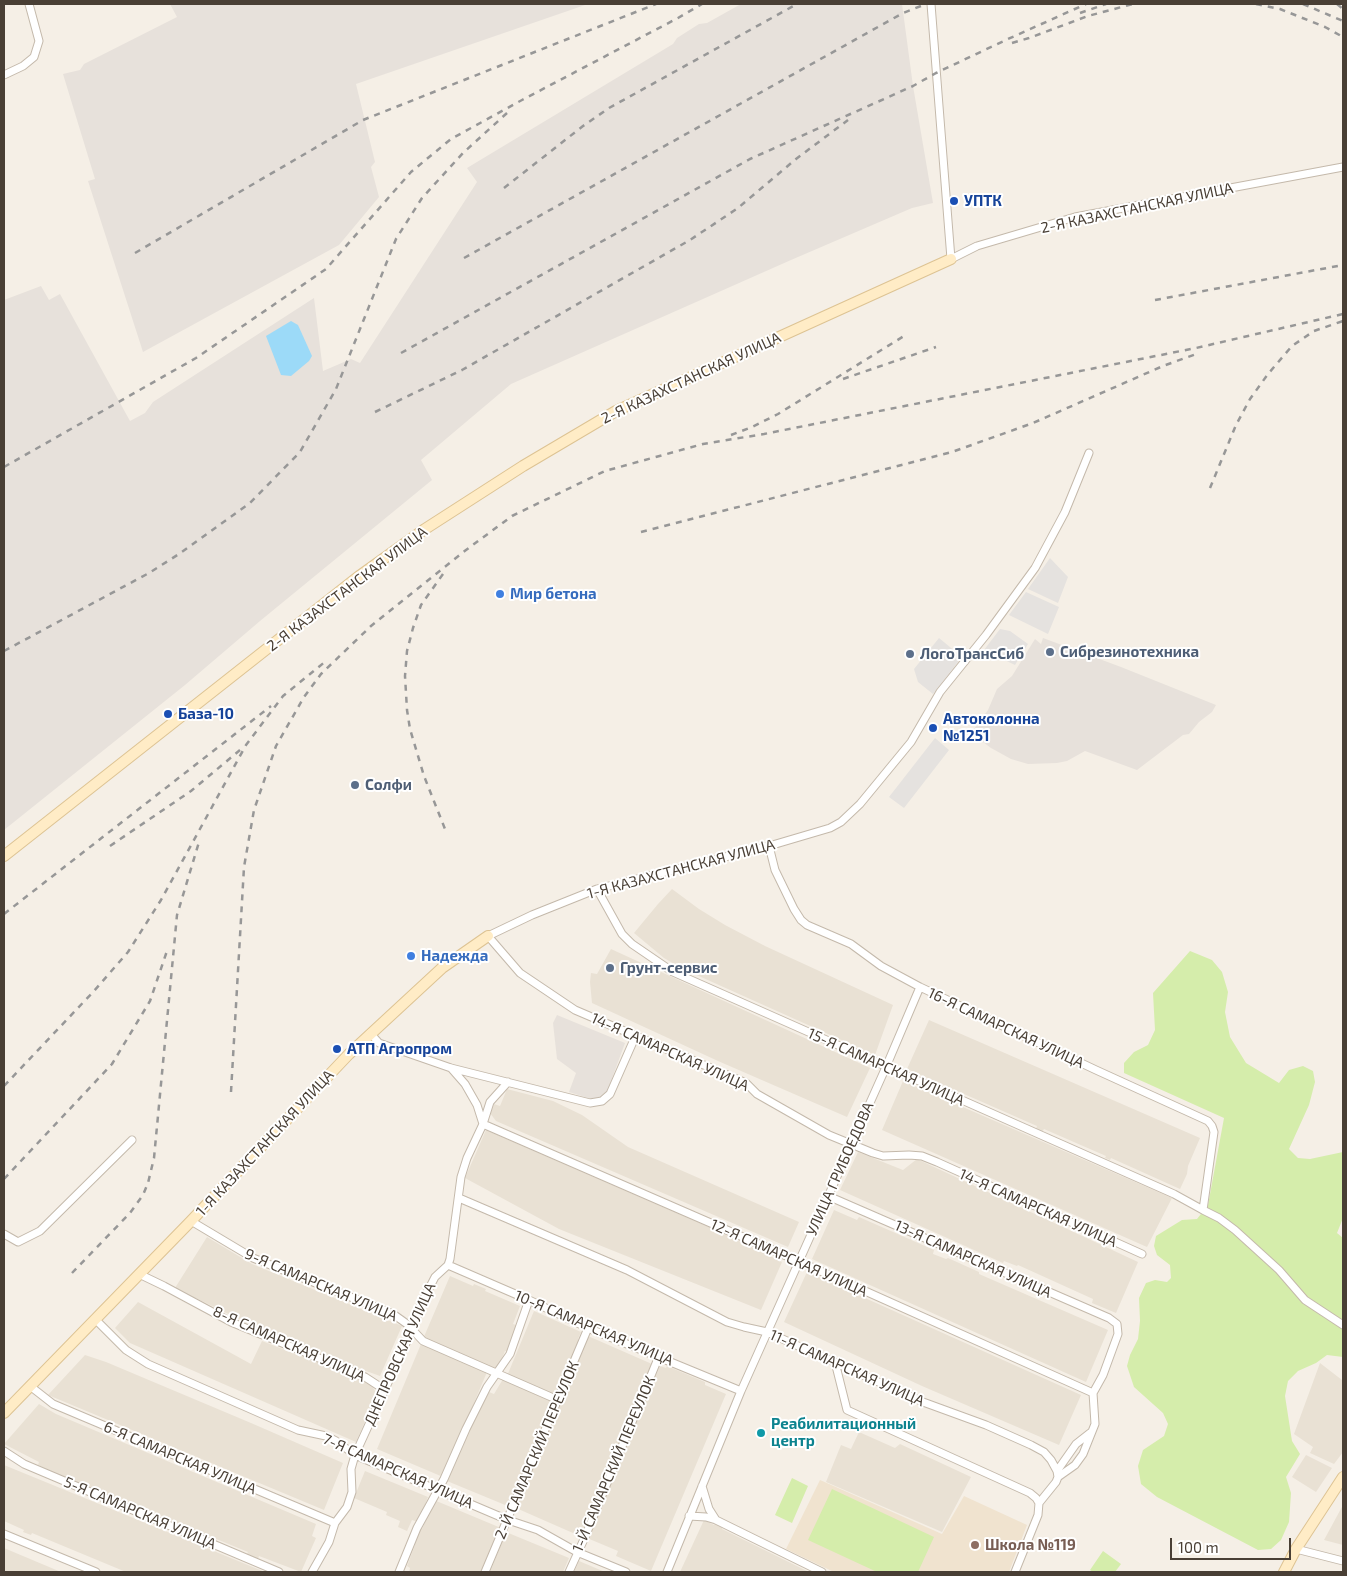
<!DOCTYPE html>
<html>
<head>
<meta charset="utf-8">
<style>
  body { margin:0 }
  #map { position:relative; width:1347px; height:1576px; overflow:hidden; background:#f5efe6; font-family:"Exo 2",sans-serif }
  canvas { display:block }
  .frame { position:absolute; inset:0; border:5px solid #493f35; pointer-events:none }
  .scale { position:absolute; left:1170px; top:1538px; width:121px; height:22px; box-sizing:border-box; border:2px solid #493f35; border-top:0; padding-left:6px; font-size:15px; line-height:18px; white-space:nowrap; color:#493f35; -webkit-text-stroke:4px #fff; paint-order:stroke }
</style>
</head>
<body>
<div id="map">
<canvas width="1347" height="1576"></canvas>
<div class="frame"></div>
<div class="scale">100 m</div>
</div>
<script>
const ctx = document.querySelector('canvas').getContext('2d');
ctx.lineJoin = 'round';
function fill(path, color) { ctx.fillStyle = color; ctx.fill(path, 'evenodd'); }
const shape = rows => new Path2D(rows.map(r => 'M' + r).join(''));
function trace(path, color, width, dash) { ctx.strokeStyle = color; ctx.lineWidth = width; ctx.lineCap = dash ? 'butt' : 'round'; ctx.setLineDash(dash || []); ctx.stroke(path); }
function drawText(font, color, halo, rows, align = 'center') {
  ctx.font = font + ' "Exo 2",sans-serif'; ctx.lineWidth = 4; ctx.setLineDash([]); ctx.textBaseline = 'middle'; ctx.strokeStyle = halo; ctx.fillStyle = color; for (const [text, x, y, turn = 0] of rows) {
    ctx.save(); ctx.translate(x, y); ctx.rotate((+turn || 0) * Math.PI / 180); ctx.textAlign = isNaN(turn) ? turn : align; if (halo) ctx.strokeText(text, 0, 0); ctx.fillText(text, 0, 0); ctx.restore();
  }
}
fill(shape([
  [672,889,699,909,725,925,765,946,893,1005,875,1055,681,968,664,958,634,933,658,904],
  [611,949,870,1068,847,1117,718,1061,592,1003,590,982,591,973,597,974],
  [929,1020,1200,1138,1188,1166,1187,1174,1180,1189,1111,1158,1110,1160,1105,1158,1106,1156,1044,1129,1042,1132,1036,1129,1037,1126,907,1069],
  [903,1081,1172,1198,1147,1247,882,1130],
  [507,1089,553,1101,582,1115,628,1147,799,1222,788,1247,496,1121,490,1113,494,1104,500,1106],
  [486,1130,718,1231,782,1262,761,1310,559,1229,465,1178],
  [858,1152,903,1170,917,1159,1138,1262,1116,1313,1092,1303,1093,1299,1018,1265,1017,1266,1004,1261,1003,1263,840,1190],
  [834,1210,857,1220,859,1217,934,1250,933,1254,946,1259,948,1258,979,1272,979,1274,1108,1330,1086,1382,812,1259],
  [207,1237,252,1264,402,1326,380,1376,286,1342,175,1288],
  [807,1272,1081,1395,1059,1445,922,1386,784,1322],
  [450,1276,473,1286,474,1284,486,1289,485,1291,520,1306,513,1324,516,1325,514,1331,517,1332,508,1352,505,1351,497,1370,423,1339],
  [138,1302,251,1364,262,1341,370,1383,377,1394,356,1442,130,1343,115,1328],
  [534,1311,581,1332,578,1339,578,1346,569,1370,566,1369,554,1396,507,1376],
  [588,1336,652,1364,582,1537,516,1508],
  [421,1344,487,1372,443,1477,377,1449],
  [85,1355,106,1362,251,1423,343,1463,324,1510,48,1395],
  [1320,1363,1342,1380,1343,1380,1343,1452,1334,1464,1310,1453,1313,1447,1294,1434],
  [660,1366,666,1368,667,1366,705,1382,705,1385,726,1394,651,1571,616,1556,618,1551,587,1538],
  [503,1379,554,1401,510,1507,447,1481,465,1438,489,1392,494,1394],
  [39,1404,56,1414,316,1524,312,1536,316,1538,301,1572,259,1556,258,1559,247,1554,248,1552,53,1472,38,1465,39,1462,4,1444],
  [859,1432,895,1448,900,1444,971,1477,942,1532,826,1482,841,1445,851,1449],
  [1306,1455,1332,1468,1316,1492,1292,1477],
  [4,1465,265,1572,126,1572,32,1533,31,1535,23,1532,24,1530,4,1521],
  [365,1471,428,1497,418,1522,412,1520,407,1531,398,1527,400,1521,386,1515,387,1512,354,1498],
  [434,1500,501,1528,486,1565,484,1564,481,1572,409,1572,410,1568,407,1566,415,1545,412,1544,418,1527,422,1529],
  [1343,1505,1343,1545,1324,1540],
  [704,1520,714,1525,715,1523,723,1527,722,1529,809,1572,680,1572],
  [506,1532,569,1558,563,1572,490,1572],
  [4,1548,61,1572,4,1572],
  [579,1561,605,1572,574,1572]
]), '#e9e1d4');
fill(shape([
  [170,4,588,4,356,84,375,162,371,167,379,197,339,245,143,352,88,181,95,179,63,74,80,70,84,64,177,17],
  [741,4,902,4,913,86,933,203,912,208,791,260,511,384,421,460,432,480,260,621,185,685,4,830,4,300,41,286,49,300,60,294,130,421,145,413,153,402,314,298,323,371,351,359,360,363,477,182,467,168,673,44,677,38,699,24,707,23],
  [1043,638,1121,667,1216,705,1212,712,1199,722,1189,734,1183,735,1137,770,1085,751,1067,761,1057,763,1028,764,1011,759,991,748,971,733,988,710,997,689,1012,676,1035,639,1041,644],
  [557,1015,625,1043,607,1092,601,1098,591,1099,569,1092,576,1073,557,1059,553,1023]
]), '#e7e1db');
fill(shape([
  [820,1480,942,1534,964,1496,1027,1525,1009,1572,834,1572,786,1549]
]), '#f0e3cf');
fill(shape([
  [1190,951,1212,960,1222,972,1228,992,1225,1012,1230,1037,1246,1063,1279,1083,1289,1070,1303,1066,1313,1071,1315,1082,1309,1105,1289,1149,1298,1158,1310,1159,1343,1152,1343,1218,1337,1233,1343,1238,1343,1357,1327,1355,1316,1363,1298,1371,1288,1381,1285,1396,1292,1441,1300,1454,1286,1477,1291,1493,1289,1522,1281,1540,1271,1549,1258,1550,1157,1497,1141,1484,1138,1466,1143,1450,1164,1436,1168,1424,1163,1413,1134,1387,1127,1366,1130,1355,1138,1339,1140,1321,1139,1298,1146,1283,1155,1280,1167,1282,1171,1278,1170,1265,1157,1255,1154,1246,1156,1236,1182,1220,1197,1219,1208,1205,1224,1118,1124,1073,1124,1063,1134,1052,1148,1045,1155,1030,1153,993],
  [792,1478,808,1486,792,1523,775,1515],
  [832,1489,934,1537,918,1572,877,1572,808,1540],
  [1103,1551,1121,1564,1115,1572,1093,1572,1090,1570]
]), '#d5edab');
fill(shape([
  [1050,558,1068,577,1058,603,1028,589],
  [1026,592,1059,607,1048,634,1009,615],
  [1000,629,1010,631,1028,644,1015,665,984,650],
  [939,638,962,657,933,694,918,682,914,669],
  [935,738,949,750,904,808,889,797]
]), '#e5e2df');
fill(shape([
  [291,321,298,325,312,356,309,361,291,376,281,375,266,336]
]), '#9cdaf8');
const street = shape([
  [931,4,951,259,977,246,1075,217,1343,167],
  [4,75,23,66,34,57,39,41,29,4],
  [1089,453,1065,512,1035,568,986,635,940,692,911,742,860,804,841,822,830,828,769,846,597,889,532,915,488,936,520,973,575,1010,746,1083,757,1094,829,1135,873,1153,883,1156,909,1155,922,1156,937,1162,1142,1254],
  [769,846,775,870,794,909,801,920,807,925,851,944,881,966,920,987,1096,1070,1208,1121,1212,1126,1214,1132,1203,1210],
  [597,889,622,934,632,944,673,972,1174,1194,1203,1210,1219,1218,1235,1230,1279,1270,1305,1300,1343,1325],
  [370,1033,379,1043,451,1068,590,1103,602,1101,610,1094,636,1035],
  [451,1068,465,1084,477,1105,483,1124,798,1261,1093,1393],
  [828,1196,1109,1318,1117,1324,1118,1334,1103,1375,1093,1393,1095,1424,1083,1454,1075,1465,1058,1477,1056,1482,1039,1503,1038,1515,1015,1572],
  [459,1198,627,1270,727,1322,744,1327,767,1332,923,1402,986,1425,1031,1445,1044,1452,1051,1460,1057,1471,1058,1477],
  [191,1221,253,1258,393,1314,407,1324,423,1341,558,1400],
  [4,1234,18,1242,40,1231,132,1140],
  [448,1265,529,1300,588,1328,741,1391],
  [139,1274,164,1286,231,1322,365,1377,385,1390],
  [96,1320,126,1350,148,1364,298,1430,326,1436,336,1441,355,1455,508,1520,538,1530,577,1552,626,1572],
  [835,1362,847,1410,1030,1493,1036,1498,1039,1503],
  [30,1386,53,1404,335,1523],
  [4,1451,24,1464,279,1572],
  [1057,1471,1076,1444,1090,1433],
  [702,1486,709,1509,716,1520],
  [689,1516,706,1517,716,1520,822,1572],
  [4,1534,96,1572],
  [1296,1549,1343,1561],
  [312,1572,329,1542,335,1523,347,1507,352,1492,351,1469,355,1455,412,1330,422,1302,435,1277,448,1265,450,1259,461,1177,467,1158,483,1124,490,1102,508,1082],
  [399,1572,417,1528,444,1479,466,1429,487,1387,510,1354,529,1300],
  [485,1572,588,1328],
  [569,1572,585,1537,659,1356],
  [667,1572,741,1391,886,1067,920,987]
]);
const secondary = shape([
  [4,856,358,577,425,529,523,466,616,411,951,259],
  [4,1413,191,1221,349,1054,442,968,488,936],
  [1284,1572,1296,1549,1343,1477]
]);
trace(street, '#c4b9ab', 9);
trace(secondary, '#ddc393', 12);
trace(street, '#fff', 7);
trace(secondary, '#ffecc6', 10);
trace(shape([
  [1256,4,1280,9,1325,27,1343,37],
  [1303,4,1343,21],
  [1337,4,1343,9],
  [1080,13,1106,4],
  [1012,43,1029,38,1088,16,1133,4],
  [504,188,583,126,609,108,797,4],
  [135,253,363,120,656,4],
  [464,258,903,13,926,4],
  [1155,300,1343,265],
  [401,353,750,159,913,86,936,73,1008,39,1086,4],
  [843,379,936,347],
  [375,412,462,370,690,240,738,208,796,159,848,120],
  [731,435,752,427,778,414,904,336],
  [4,467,196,358,326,269,411,172,451,139,522,100,678,18,702,4],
  [1210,488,1236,425,1250,399,1268,374,1292,346,1314,331,1343,321],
  [641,532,952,452,1033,423,1163,366,1199,353],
  [443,574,421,605,413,628,407,651,405,676,407,710,410,729,424,776,445,829],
  [4,651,149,573,179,554,250,503,300,452,336,389,396,239,422,198,463,153,507,113],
  [110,846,191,791,240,750],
  [4,914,271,706],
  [4,1086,94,991,128,952,161,900,246,745,283,696,326,661],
  [231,1092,244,867,254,810,276,746,304,697,321,674,371,626,466,550,512,516,605,471,703,444,764,434,1196,348,1343,314],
  [4,1179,112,1064,150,1001,168,948],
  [72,1273,130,1213,143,1195,148,1183,154,1158,177,915,199,842]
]), '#979797', 2.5, [6, 6]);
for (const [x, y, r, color] of [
  [954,201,5,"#1a4fb4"],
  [500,594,5,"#3f7fe0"],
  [1050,652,5,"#5c6f8a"],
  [910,654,5,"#5c6f8a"],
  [168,714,5,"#1a4fb4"],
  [933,728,5,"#1a4fb4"],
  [355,785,5,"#5c6f8a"],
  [411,956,5,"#3f7fe0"],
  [610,968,5,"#5c6f8a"],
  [337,1049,5,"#1a4fb4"],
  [761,1433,5,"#0f9aa8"],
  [975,1545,5,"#8d6e63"]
]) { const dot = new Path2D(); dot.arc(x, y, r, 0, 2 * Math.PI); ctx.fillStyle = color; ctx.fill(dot); trace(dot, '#fff', 2); }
drawText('bold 15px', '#164399', '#fff', [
  ["УПТК",964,201],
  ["База-10",178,714],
  ["Автоколонна",943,719],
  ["№1251",943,736],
  ["АТП Агропром",347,1049]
], 'left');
drawText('15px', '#493f35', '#fff', [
  ["2-Я КАЗАХСТАНСКАЯ УЛИЦА",1137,208,-12],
  ["2-Я КАЗАХСТАНСКАЯ УЛИЦА",691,378,-25],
  ["2-Я КАЗАХСТАНСКАЯ УЛИЦА",347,589,-37],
  ["1-Я КАЗАХСТАНСКАЯ УЛИЦА",681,869,-15],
  ["16-Я САМАРСКАЯ УЛИЦА",1006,1028,25],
  ["14-Я САМАРСКАЯ УЛИЦА",670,1052,24],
  ["15-Я САМАРСКАЯ УЛИЦА",886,1067,24],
  ["1-Я КАЗАХСТАНСКАЯ УЛИЦА",265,1143,-47],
  ["УЛИЦА ГРИБОЕДОВА",840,1169,-66],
  ["14-Я САМАРСКАЯ УЛИЦА",1038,1208,24],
  ["12-Я САМАРСКАЯ УЛИЦА",789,1258,24],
  ["13-Я САМАРСКАЯ УЛИЦА",973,1259,24],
  ["9-Я САМАРСКАЯ УЛИЦА",321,1285,23],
  ["10-Я САМАРСКАЯ УЛИЦА",594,1328,23],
  ["8-Я САМАРСКАЯ УЛИЦА",289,1344,24],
  ["ДНЕПРОВСКАЯ УЛИЦА",400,1354,-66],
  ["11-Я САМАРСКАЯ УЛИЦА",847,1368,24],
  ["2-Й САМАРСКИЙ ПЕРЕУЛОК",537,1450,-67],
  ["6-Я САМАРСКАЯ УЛИЦА",180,1458,23],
  ["1-Й САМАРСКИЙ ПЕРЕУЛОК",614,1464,-67],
  ["7-Я САМАРСКАЯ УЛИЦА",398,1471,24],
  ["5-Я САМАРСКАЯ УЛИЦА",140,1513,23]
]);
drawText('bold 15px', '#366cbe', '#fff', [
  ["Мир бетона",510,594],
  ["Надежда",421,956]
], 'left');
drawText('bold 15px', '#4e5e75', '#fff', [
  ["Сибрезинотехника",1060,652],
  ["ЛогоТрансСиб",920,654],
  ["Солфи",365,785],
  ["Грунт-сервис",620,968]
], 'left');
drawText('bold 15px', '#0d838f', '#fff', [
  ["Реабилитационный",771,1424],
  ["центр",771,1441]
], 'left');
drawText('bold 15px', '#785e54', '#fff', [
  ["Школа №119",985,1545]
], 'left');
</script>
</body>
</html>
